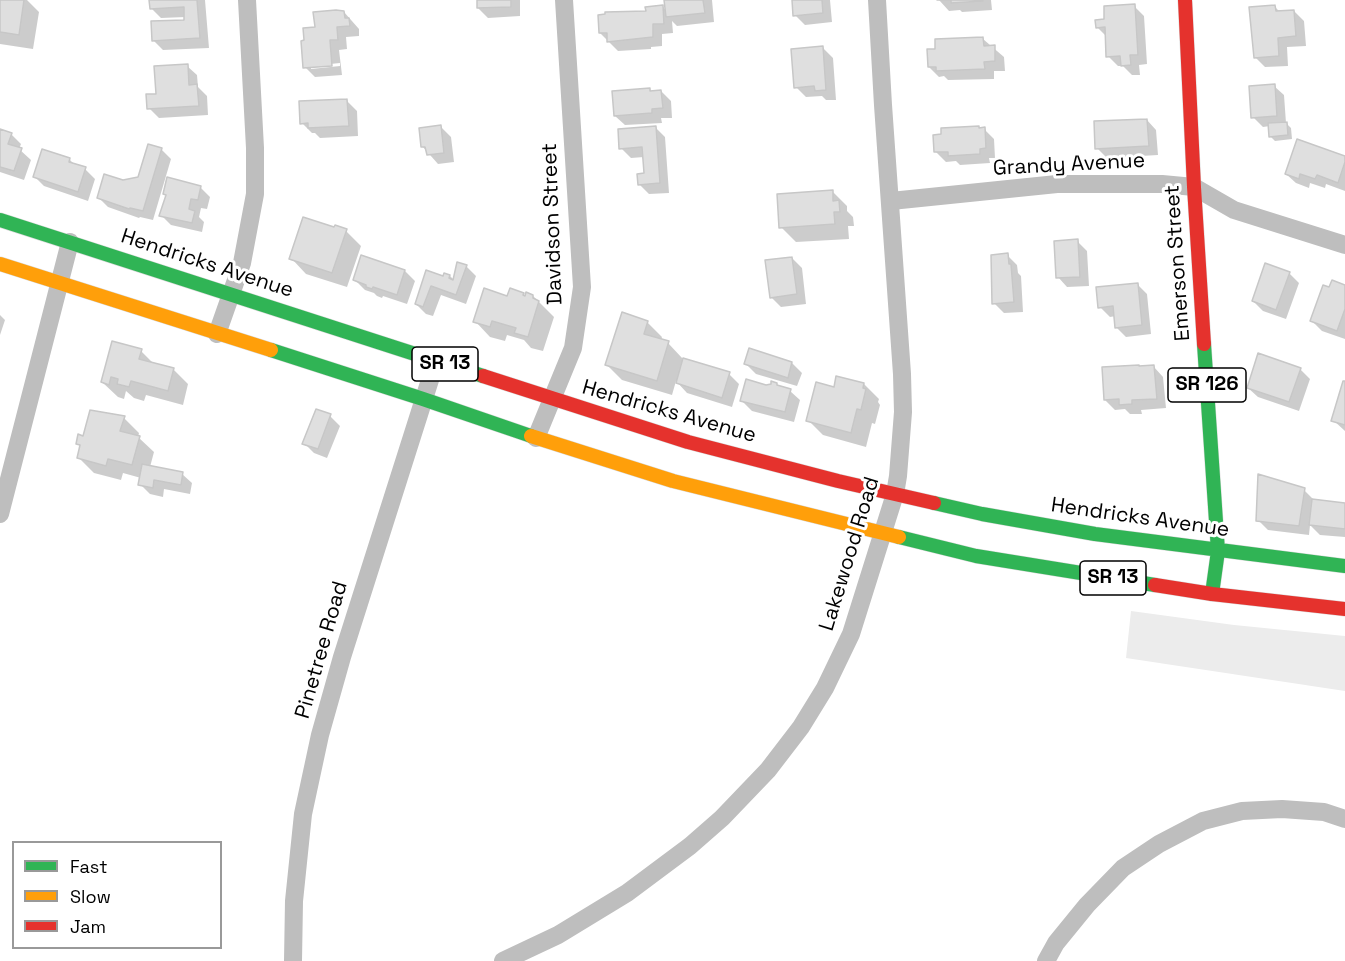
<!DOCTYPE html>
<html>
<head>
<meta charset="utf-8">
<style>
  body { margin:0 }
  #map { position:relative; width:1345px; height:961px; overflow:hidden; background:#fff; font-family:"Space Grotesk",sans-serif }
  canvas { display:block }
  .legend { position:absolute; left:12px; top:841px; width:210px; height:108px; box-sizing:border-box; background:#fff; border:2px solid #999; margin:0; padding:8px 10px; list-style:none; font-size:18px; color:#000 }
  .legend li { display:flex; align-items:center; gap:12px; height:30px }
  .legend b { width:30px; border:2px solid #999 }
</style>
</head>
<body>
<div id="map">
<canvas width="1345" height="961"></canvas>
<ul class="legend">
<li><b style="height:8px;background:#30b455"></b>Fast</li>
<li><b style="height:8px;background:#ff9f0a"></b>Slow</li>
<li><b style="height:8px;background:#e5322d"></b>Jam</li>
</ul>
</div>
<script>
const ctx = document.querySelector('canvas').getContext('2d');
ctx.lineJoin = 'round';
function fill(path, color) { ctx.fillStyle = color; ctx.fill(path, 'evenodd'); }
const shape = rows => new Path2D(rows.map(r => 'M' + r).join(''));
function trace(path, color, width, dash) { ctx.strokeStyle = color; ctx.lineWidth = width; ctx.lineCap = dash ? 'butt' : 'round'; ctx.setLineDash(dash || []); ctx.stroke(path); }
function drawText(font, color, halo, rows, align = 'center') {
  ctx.font = font + ' "Space Grotesk",sans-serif'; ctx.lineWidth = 6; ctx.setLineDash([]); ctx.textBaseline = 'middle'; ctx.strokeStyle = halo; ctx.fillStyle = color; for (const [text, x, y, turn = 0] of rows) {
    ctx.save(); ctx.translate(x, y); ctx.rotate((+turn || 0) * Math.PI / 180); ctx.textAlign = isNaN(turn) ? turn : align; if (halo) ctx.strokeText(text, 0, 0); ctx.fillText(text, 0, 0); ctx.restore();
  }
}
fill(shape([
  [1131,611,1234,625,1345,636,1345,691,1126,658]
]), '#ececec');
fill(shape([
  [0,0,27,0,39,12,33,49,0,44],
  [151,0,205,0,209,48,163,50,153,40,186,21,186,17,161,18,151,8],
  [478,0,520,0,520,16,488,18,478,8],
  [666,0,712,0,714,22,677,26,672,21,673,33,662,34,662,46,651,47,651,49,618,51,600,33,662,6,667,11],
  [793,0,830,0,832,22,805,25,795,15],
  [939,0,991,0,992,10,962,12,960,10,949,11],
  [1134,6,1144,16,1147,64,1139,65,1140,75,1132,75,1123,66,1118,66,1108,56,1107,37,1097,27],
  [1275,7,1280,12,1294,11,1304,21,1306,46,1287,47,1288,66,1265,67,1255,57],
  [344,12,359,29,359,36,346,37,347,49,339,50,342,75,315,77,305,67,316,28],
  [340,63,340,66,311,69,311,66],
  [983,39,1004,57,1005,71,994,71,994,79,948,80,944,76,939,77,929,67,937,50],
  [823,48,833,58,836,100,826,100,822,96,806,97,796,87],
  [187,66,197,75,198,87,207,96,208,115,159,118,149,108,158,95],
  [1274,86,1284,95,1286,123,1291,128,1292,139,1275,141,1270,136,1270,126,1263,127,1253,117],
  [650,89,652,92,661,91,671,101,672,118,661,118,662,123,625,125,615,116],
  [347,101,357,111,358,136,320,138,315,133,312,133,302,123],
  [1147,120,1156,130,1158,155,1107,158,1097,148],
  [441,127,451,137,454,162,438,164,423,147],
  [655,127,665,137,669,193,649,194,639,184,645,175,644,157,631,158,621,148],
  [978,127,984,129,994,139,995,158,989,158,990,163,960,165,956,161,946,162,936,152],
  [0,131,11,134,21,144,19,149,31,160,24,180,0,172],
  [161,149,171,159,153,220,140,217,139,218,108,207,98,197,123,181,139,178],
  [1345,157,1345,191,1326,184,1325,188,1310,183,1309,188,1296,183,1286,174],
  [69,159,76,166,85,169,95,179,88,201,44,186,35,177],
  [200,187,210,197,207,209,201,208,199,217,204,222,202,232,171,225,161,215,167,196,165,194],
  [832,191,847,206,847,211,853,217,854,226,848,226,849,239,796,242,781,227],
  [346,231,361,246,347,287,306,274,291,258],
  [1077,241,1087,251,1089,286,1067,287,1058,277],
  [1007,255,1017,265,1018,273,1021,276,1023,312,1004,313,994,303],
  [362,257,405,271,415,281,407,304,383,296,382,298,377,296,374,293,365,290,355,280],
  [792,258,802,268,806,304,781,307,771,297],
  [466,266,476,276,466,304,441,295,433,316,426,314,416,304,427,272,444,278,450,276,454,280],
  [1289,273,1299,283,1286,319,1263,311,1253,301],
  [1137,284,1147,294,1151,334,1126,337,1116,327,1116,316,1110,317,1100,307],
  [1345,286,1345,339,1322,331,1312,321,1330,289],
  [523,294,526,297,533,296,554,317,543,351,531,348,524,340,507,335,505,341,490,337,475,321,508,298],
  [0,315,5,320,0,335],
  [647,322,662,337,661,340,668,343,683,359,729,374,739,384,732,407,687,393,676,381,672,395,622,380,607,365],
  [141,351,155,365,173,369,188,384,183,405,146,395,144,401,134,398,126,391,124,399,118,397,102,382],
  [792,363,802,373,797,386,756,374,746,364],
  [1154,367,1163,377,1166,408,1141,410,1142,414,1130,414,1125,409,1115,410,1105,400],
  [1300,369,1310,379,1299,411,1258,397,1248,388],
  [1345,383,1345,431,1333,420],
  [776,384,780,388,790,391,800,400,794,422,752,411,742,401,766,386],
  [864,384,879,399,878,402,880,405,875,424,872,423,866,447,823,435,808,420,835,388],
  [330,416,340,426,327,458,314,453,304,443],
  [124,418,139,433,138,437,154,452,150,467,182,474,192,483,190,494,164,489,163,497,150,494,140,484,141,478,123,473,121,480,94,473,79,458,81,447,77,443,84,438],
  [1304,490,1314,500,1345,505,1345,537,1320,535,1310,525,1309,535,1268,530,1258,520]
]), '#0003');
const building = shape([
  [0,0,24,0,19,35,0,32,0,0],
  [149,0,197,0,200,38,152,41,151,21,184,20,184,7,150,9,149,0],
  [477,0,511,0,511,7,477,8,477,0],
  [664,0,703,0,705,13,666,17,664,0],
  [792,0,822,0,823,13,793,16,792,0],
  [937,0,983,0,983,1,951,3,951,0,937,0],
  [1135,4,1138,55,1130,55,1131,65,1121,66,1120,56,1106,57,1105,27,1096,28,1095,20,1104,19,1104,6,1135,4],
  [663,5,664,24,653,24,653,37,607,42,607,33,599,33,598,15,605,14,605,12,646,11,645,7,663,5],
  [1275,5,1276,11,1294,10,1296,36,1278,38,1279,56,1254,58,1249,7,1275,5],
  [336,10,344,11,345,18,349,18,350,26,337,27,338,40,330,40,332,66,303,68,301,41,304,40,303,28,315,27,313,12,336,10],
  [983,37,984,46,995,45,995,61,984,62,985,69,936,71,936,67,928,67,927,49,935,49,935,39,983,37],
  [823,46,826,90,815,91,814,86,794,88,791,49,823,46],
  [188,64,189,85,197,84,199,106,147,109,146,94,156,94,154,66,188,64],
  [1275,84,1277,116,1251,118,1249,86,1275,84],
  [650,88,650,91,661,90,663,108,652,109,652,113,614,116,612,91,650,88],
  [347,99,349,126,308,128,308,123,300,124,299,101,347,99],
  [1147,119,1149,146,1095,149,1094,121,1147,119],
  [1287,122,1288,135,1269,137,1268,123,1287,122],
  [441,125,444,153,427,155,425,147,421,147,419,128,441,125],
  [656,126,660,183,638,185,637,174,644,173,642,147,619,149,618,129,656,126],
  [979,126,979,128,985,127,986,148,980,149,980,154,948,156,948,152,934,152,933,135,941,134,941,128,979,126],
  [0,129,12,133,8,144,22,148,14,171,0,167,0,129],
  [1297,139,1345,156,1345,162,1338,183,1317,175,1315,179,1300,174,1299,179,1285,174,1297,139],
  [148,144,162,148,143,211,130,208,129,209,97,198,104,174,123,180,138,177,148,144],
  [42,149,70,158,69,162,86,167,78,192,33,177,42,149],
  [167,177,201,186,198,200,191,199,189,209,195,211,192,223,159,216,166,195,163,194,167,177],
  [833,190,833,201,839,200,840,212,834,212,835,224,779,228,777,194,833,190],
  [303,217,334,227,335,225,347,229,332,273,289,259,303,217],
  [1078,239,1080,277,1056,278,1054,241,1078,239],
  [1008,253,1009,264,1011,264,1014,302,992,304,991,255,1008,253],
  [361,255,405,270,397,295,373,287,372,289,366,287,366,285,353,280,361,255],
  [792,257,797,294,770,298,765,260,792,257],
  [457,262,467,265,456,295,431,286,423,307,415,304,426,270,443,276,444,273,450,275,449,278,453,280,457,262],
  [1265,263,1290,272,1276,310,1252,301,1265,263],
  [1332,280,1345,285,1345,309,1337,331,1310,321,1323,285,1329,287,1332,280],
  [1138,283,1142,325,1115,328,1113,306,1098,308,1096,287,1138,283],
  [484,288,507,296,510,288,524,293,523,295,525,296,526,292,533,295,533,298,539,301,528,337,514,333,516,328,492,321,490,327,473,322,484,288],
  [622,312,648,321,644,334,669,341,657,381,605,365,622,312],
  [112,341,142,349,139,359,174,368,168,391,131,381,129,387,117,384,118,379,111,377,109,385,101,382,112,341],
  [749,348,792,362,788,378,744,364,749,348],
  [1258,353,1301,368,1289,402,1247,388,1258,353],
  [683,358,730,372,722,398,676,383,683,358],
  [1139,365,1139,366,1154,365,1157,399,1132,400,1132,404,1119,405,1119,399,1104,400,1102,367,1139,365],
  [836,376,864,383,863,388,866,389,861,410,857,409,851,433,806,421,816,382,834,387,836,376],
  [746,379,766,385,771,384,771,381,777,383,777,385,791,389,785,412,740,401,746,379],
  [1343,381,1345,381,1345,425,1331,421,1343,381],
  [316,409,331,414,318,449,302,444,316,409],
  [90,410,125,416,120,431,140,436,132,465,108,459,106,466,77,458,80,445,76,444,78,434,83,436,90,410],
  [142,464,183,472,181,485,154,480,153,488,138,485,142,464],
  [1258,474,1305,488,1299,526,1256,521,1258,474],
  [1312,499,1345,503,1345,529,1309,525,1312,499]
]);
fill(building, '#dfdfdf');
trace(building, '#c7c7c7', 1.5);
const fast = shape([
  [0,220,483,376],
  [1204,344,1218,551,1212,594],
  [271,350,423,399,531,436],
  [934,503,982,514,1095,534,1345,566],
  [899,537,976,556,1155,585]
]);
const slow = shape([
  [0,264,271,350],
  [531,436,673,481,899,537]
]);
const jam = shape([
  [1185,0,1194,187,1204,344],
  [483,376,688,442,838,481,934,503],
  [1155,585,1212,594,1345,609]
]);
trace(fast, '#dbdbdb', 15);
trace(slow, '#dbdbdb', 15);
trace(jam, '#dbdbdb', 15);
trace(shape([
  [891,201,1057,184,1162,184,1194,187,1234,210,1345,245],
  [217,334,242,263,255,194,255,148,247,0],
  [536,438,573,348,582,287,564,0],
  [0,514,70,242],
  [293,961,294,901,303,814,320,735,342,657,436,361],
  [503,961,558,935,627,893,690,846,722,818,768,770,801,727,825,688,851,634,895,494,898,476,903,412,902,374,883,105,877,0],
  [1046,961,1056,943,1087,905,1123,868,1159,844,1203,821,1242,811,1282,809,1324,812,1345,819]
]), '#bebebe', 18);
trace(fast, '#30b455', 14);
trace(slow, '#ff9f0a', 14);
trace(jam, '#e5322d', 14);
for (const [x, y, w] of [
  [445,364,66],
  [1207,385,78],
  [1113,578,66]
]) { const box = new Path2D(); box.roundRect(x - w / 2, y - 17, w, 34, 4.5); ctx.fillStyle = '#fff'; ctx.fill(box); trace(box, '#000', 1.5); }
drawText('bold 20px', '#000', null, [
  ["SR 13",445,364],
  ["SR 126",1207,385],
  ["SR 13",1113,578]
]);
drawText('21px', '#000', '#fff', [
  ["Grandy Avenue",1069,165,-3],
  ["Davidson Street",553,224,-92],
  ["Emerson Street",1178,263,-94],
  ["Hendricks Avenue",207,264,18],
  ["Hendricks Avenue",669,412,16],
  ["Hendricks Avenue",1140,518,8],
  ["Lakewood Road",850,554,-73],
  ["Pinetree Road",322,650,-74]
]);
</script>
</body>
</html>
